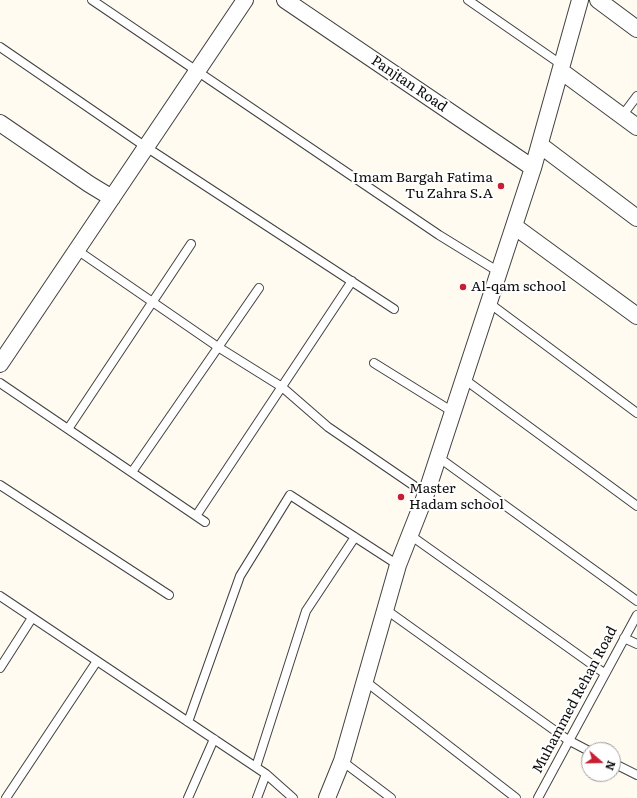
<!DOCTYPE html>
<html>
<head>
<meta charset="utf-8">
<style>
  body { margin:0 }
  #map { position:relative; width:637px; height:798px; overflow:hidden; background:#fffbf0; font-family:Literata,serif }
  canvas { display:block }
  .north { position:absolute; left:581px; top:742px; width:40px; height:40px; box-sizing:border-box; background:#fff; border:1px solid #9f9f9f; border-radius:50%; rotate:110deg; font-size:11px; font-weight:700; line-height:16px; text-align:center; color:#0e0e0e }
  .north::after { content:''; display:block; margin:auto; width:14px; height:18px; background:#c71e34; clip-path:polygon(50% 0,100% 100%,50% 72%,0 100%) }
</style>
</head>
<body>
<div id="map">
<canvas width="637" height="798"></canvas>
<div class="north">N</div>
</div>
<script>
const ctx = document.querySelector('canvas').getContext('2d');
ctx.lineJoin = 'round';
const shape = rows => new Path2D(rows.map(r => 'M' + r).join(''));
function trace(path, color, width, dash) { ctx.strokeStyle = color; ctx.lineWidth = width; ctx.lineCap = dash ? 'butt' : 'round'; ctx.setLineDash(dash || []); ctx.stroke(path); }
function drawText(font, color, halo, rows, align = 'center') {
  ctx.font = font + ' Literata,serif'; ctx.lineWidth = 4; ctx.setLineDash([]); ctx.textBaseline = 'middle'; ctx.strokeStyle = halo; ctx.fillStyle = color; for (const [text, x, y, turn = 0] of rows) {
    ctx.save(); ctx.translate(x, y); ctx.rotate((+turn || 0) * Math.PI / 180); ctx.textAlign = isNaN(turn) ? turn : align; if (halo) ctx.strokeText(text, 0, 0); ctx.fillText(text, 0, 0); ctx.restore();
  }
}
const lane = shape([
  [92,0,439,235,499,272],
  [468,0,562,65],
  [0,47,146,147,394,309],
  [622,116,637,96],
  [77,250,218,347,282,387,328,427,426,494],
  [489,303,637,413],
  [374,363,453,412],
  [464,379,637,506],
  [0,383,205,522],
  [68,429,191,244],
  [438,457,637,601],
  [132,472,259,288],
  [0,485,169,595],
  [196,516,352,281],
  [410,535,604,673],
  [0,596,266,774,293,798],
  [385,609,568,740,589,751],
  [624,638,637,644],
  [0,668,32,618],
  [365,681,516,798],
  [188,722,240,576,290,495,398,565],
  [342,761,391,798],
  [613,763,637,775],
  [256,767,306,611,355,537],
  [6,798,97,661],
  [188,798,214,739],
  [257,798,266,774],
  [538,798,637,615]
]);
const street = shape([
  [285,0,533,168],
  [598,0,637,29],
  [561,71,637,127],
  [0,123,89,184,112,198],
  [540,145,637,218],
  [514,226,637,316],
  [0,364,245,0],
  [327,798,342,761,398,565,426,494,533,168,580,0]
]);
trace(lane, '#414141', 10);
trace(street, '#414141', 18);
trace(lane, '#fff', 8);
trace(street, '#fff', 16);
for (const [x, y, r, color] of [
  [501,186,4,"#c71e34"],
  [463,287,4,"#c71e34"],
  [401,497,4,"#c71e34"]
]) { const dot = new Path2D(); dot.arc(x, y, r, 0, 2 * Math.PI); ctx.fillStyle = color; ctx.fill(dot); trace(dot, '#fff', 1.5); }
drawText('14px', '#0e0e0e', '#fff', [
  ["Panjtan Road",409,84,34],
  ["Muhammed Rehan Road",575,700,-62]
]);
drawText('14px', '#0e0e0e', '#fff', [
  ["Imam Bargah Fatima",493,178,"right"],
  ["Tu Zahra S.A",493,194,"right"],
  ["Al-qam school",471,287],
  ["Master",409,489],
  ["Hadam school",409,505]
], 'left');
</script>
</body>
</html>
